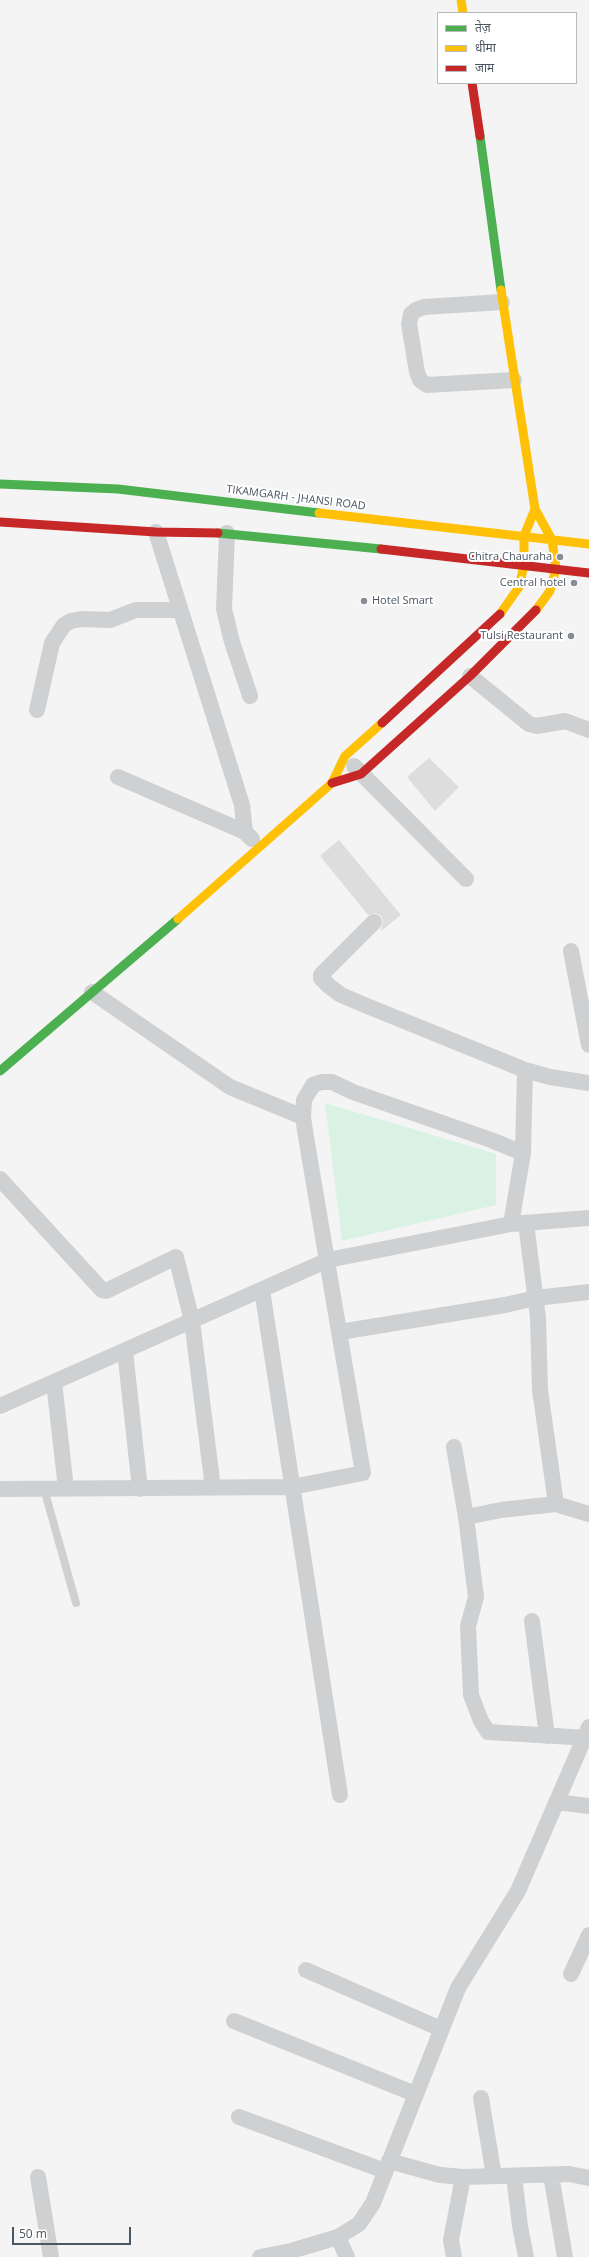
<!DOCTYPE html>
<html>
<head>
<meta charset="utf-8">
<style>
  body { margin:0 }
  #map { position:relative; width:589px; height:2257px; overflow:hidden; background:#f4f4f4; font-family:"Open Sans","Noto Sans Devanagari",sans-serif }
  canvas { display:block }
  .legend { position:absolute; left:437px; top:12px; width:140px; height:72px; box-sizing:border-box; background:#fff; border:1px solid #b7bbc0; margin:0; padding:5px 7px; list-style:none; font-size:12px; color:#4a5661 }
  .legend li { display:flex; align-items:center; gap:8px; height:20px }
  .legend b { width:20px; border:1px solid #b7bbc0 }
  .scale { position:absolute; left:12px; top:2227px; width:119px; height:18px; box-sizing:border-box; border:2px solid #4a5661; border-top:0; padding-left:5px; font-size:12px; line-height:14px; white-space:nowrap; color:#4a5661; -webkit-text-stroke:3px #fff; paint-order:stroke }
</style>
</head>
<body>
<div id="map">
<canvas width="589" height="2257"></canvas>
<ul class="legend">
<li><b style="height:5px;background:#4caf50"></b>तेज़</li>
<li><b style="height:5px;background:#ffc107"></b>धीमा</li>
<li><b style="height:5px;background:#c62828"></b>जाम</li>
</ul>
<div class="scale">50 m</div>
</div>
<script>
const ctx = document.querySelector('canvas').getContext('2d');
ctx.lineJoin = 'round';
function fill(path, color) { ctx.fillStyle = color; ctx.fill(path, 'evenodd'); }
const shape = rows => new Path2D(rows.map(r => 'M' + r).join(''));
function trace(path, color, width, dash) { ctx.strokeStyle = color; ctx.lineWidth = width; ctx.lineCap = dash ? 'butt' : 'round'; ctx.setLineDash(dash || []); ctx.stroke(path); }
function drawText(font, color, halo, rows, align = 'center') {
  ctx.font = font + ' "Open Sans",sans-serif'; ctx.lineWidth = 4; ctx.setLineDash([]); ctx.textBaseline = 'middle'; ctx.strokeStyle = halo; ctx.fillStyle = color; for (const [text, x, y, turn = 0] of rows) {
    ctx.save(); ctx.translate(x, y); ctx.rotate((+turn || 0) * Math.PI / 180); ctx.textAlign = isNaN(turn) ? turn : align; if (halo) ctx.strokeText(text, 0, 0); ctx.fillText(text, 0, 0); ctx.restore();
  }
}
fill(shape([
  [325,1103,496,1154,496,1205,342,1241]
]), '#d9f2e3');
fill(shape([
  [429,758,459,787,435,811,407,777],
  [339,840,401,915,381,931,383,920,381,916,376,913,368,915,320,856]
]), '#ddddde');
trace(shape([
  [44,1489,76,1603]
]), '#ced0d2', 8);
trace(shape([
  [502,302,424,307,416,310,411,314,409,324,417,372,420,380,427,385,514,380],
  [156,532,242,805,245,832],
  [227,533,224,609,232,642,250,696],
  [470,676,529,724,537,726,565,721,589,730],
  [37,710,52,643,64,625,71,621,81,619,110,620,136,610,179,610],
  [354,766,466,879],
  [118,777,245,832,252,839],
  [374,922,321,975,321,978,329,986,341,995,367,1006,525,1070,550,1077,589,1083],
  [571,951,589,1045],
  [92,992,230,1087,303,1117],
  [523,1153,525,1070],
  [0,1179,102,1290,106,1291,176,1257,192,1321,213,1488],
  [526,1223,538,1318,540,1390,556,1504],
  [262,1290,340,1795],
  [340,1332,505,1305,536,1298,589,1292],
  [125,1351,140,1489],
  [54,1382,66,1489],
  [0,1406,328,1260,511,1224,589,1218],
  [454,1447,466,1517],
  [0,1489,292,1487,363,1473,306,1137,303,1117,304,1100,313,1085,321,1082,332,1082,353,1092,491,1140,523,1153,511,1224],
  [589,1514,556,1504,501,1510,466,1517,476,1597,468,1626,471,1695,481,1721,488,1732,589,1738],
  [532,1621,547,1736],
  [556,1802,589,1806],
  [306,1970,441,2029],
  [571,1974,589,1935],
  [234,2021,415,2094],
  [481,2098,494,2176],
  [239,2117,385,2171],
  [389,2161,440,2175,463,2177,569,2174,589,2178],
  [551,2175,565,2257],
  [514,2176,520,2226,526,2257],
  [38,2177,51,2257],
  [338,2237,347,2257],
  [260,2257,291,2251,338,2237,359,2224,373,2203,458,1988,518,1891,589,1727],
  [454,2257,451,2240,463,2177]
]), '#ced0d2', 16);
trace(shape([
  [480,136,501,290],
  [0,484,118,489,319,513],
  [218,533,381,549],
  [0,1071,178,919]
]), '#4caf50', 9);
trace(shape([
  [461,0,463,13],
  [501,290,535,509,552,540,556,568,550,591,536,610],
  [319,513,589,544],
  [500,614,519,587,524,565,524,536,535,509],
  [178,919,332,783,345,756,382,723]
]), '#ffc107', 9);
trace(shape([
  [472,83,480,136],
  [0,522,156,532,218,533],
  [381,549,589,573],
  [382,723,500,614],
  [332,783,361,774,470,676,536,610]
]), '#c62828', 9);
for (const [x, y, r, color] of [
  [560,557,4,"#868d94"],
  [574,583,4,"#868d94"],
  [364,601,4,"#868d94"],
  [571,636,4,"#868d94"]
]) { const dot = new Path2D(); dot.arc(x, y, r, 0, 2 * Math.PI); ctx.fillStyle = color; ctx.fill(dot); trace(dot, '#fff', 1.5); }
drawText('11px', '#4a5661', '#fff', [
  ["TIKAMGARH - JHANSI ROAD",296,498,7]
]);
drawText('11px', '#4a5661', '#fff', [
  ["Chitra Chauraha",552,557],
  ["Central hotel",566,583],
  ["Hotel Smart",372,601,"left"],
  ["Tulsi Restaurant",563,636]
], 'right');
</script>
</body>
</html>
